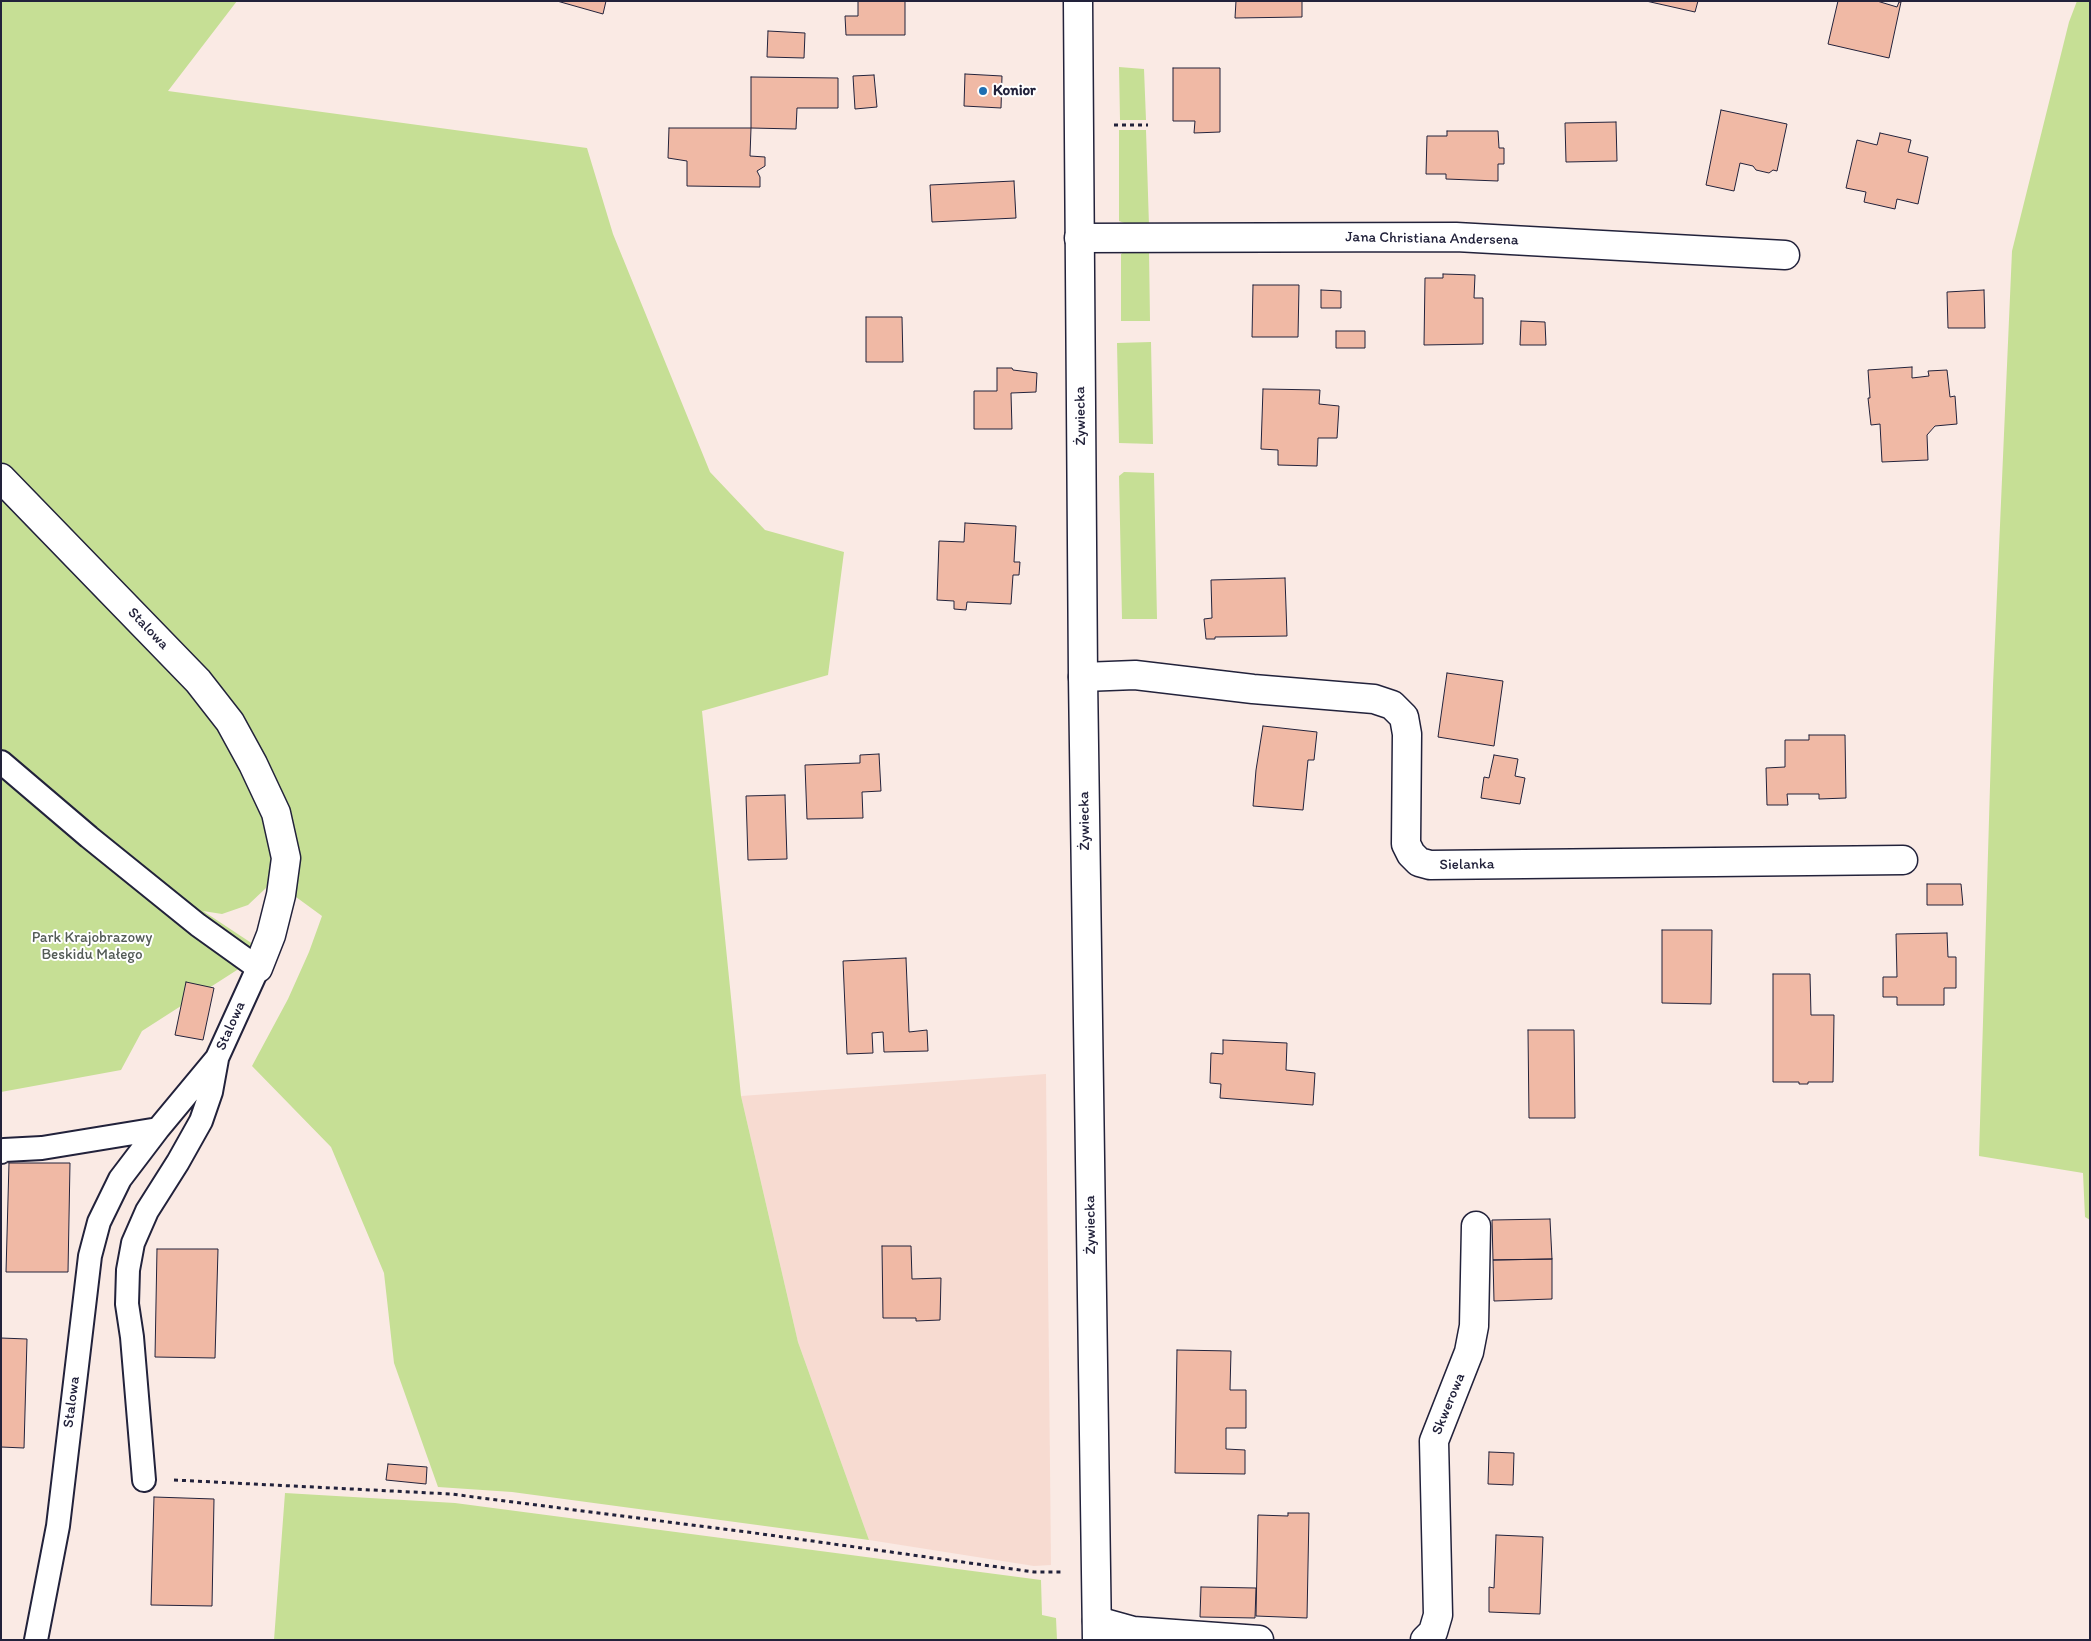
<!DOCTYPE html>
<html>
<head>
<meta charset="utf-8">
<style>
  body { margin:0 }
  #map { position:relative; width:2091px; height:1641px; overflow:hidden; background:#faeae4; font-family:Itim,sans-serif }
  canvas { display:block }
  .frame { position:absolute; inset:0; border:2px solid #22223b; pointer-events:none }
</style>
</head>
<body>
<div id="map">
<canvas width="2091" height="1641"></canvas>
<div class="frame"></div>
</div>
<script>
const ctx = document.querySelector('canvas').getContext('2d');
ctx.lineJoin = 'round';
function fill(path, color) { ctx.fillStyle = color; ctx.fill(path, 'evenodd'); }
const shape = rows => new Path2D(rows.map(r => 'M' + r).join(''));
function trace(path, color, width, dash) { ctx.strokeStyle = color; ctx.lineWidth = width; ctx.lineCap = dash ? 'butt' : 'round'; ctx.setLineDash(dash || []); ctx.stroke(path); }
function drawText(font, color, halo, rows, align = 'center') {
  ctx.font = font + ' Itim,sans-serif'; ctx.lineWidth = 4; ctx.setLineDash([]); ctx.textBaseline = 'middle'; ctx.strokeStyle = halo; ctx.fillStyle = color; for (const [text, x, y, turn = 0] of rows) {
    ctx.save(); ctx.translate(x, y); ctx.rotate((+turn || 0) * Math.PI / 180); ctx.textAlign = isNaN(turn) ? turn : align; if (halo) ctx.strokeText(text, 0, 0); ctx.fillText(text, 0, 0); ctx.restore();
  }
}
fill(shape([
  [1046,1074,1051,1565,1034,1566,869,1540,798,1342,741,1096]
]), '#f7dbd1');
fill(shape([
  [1,1,237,1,168,91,587,148,613,234,710,472,765,530,844,552,828,675,702,711,741,1096,798,1342,869,1540,512,1492,438,1487,394,1363,384,1273,331,1147,252,1066,288,999,309,952,322,916,296,897,297,856,205,673,1,462],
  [2077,1,2090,1,2090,1220,2085,1217,2083,1173,1979,1156,1993,685,2012,251,2069,22],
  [1119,67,1144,69,1146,120,1120,120],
  [1119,130,1146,130,1149,226,1132,226,1119,221],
  [1129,249,1149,250,1150,321,1121,321,1121,254],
  [1151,342,1153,444,1119,443,1117,343],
  [1124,472,1154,473,1157,619,1122,619,1119,476],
  [1,491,194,689,223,729,271,826,275,863,266,888,248,905,222,914,203,911,265,952,142,1031,121,1070,1,1092],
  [285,1493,455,1503,1041,1580,1042,1615,1056,1618,1057,1640,274,1640]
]), '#c6df95');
const building = shape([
  [557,1,606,1,603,14,557,1],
  [858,1,905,1,905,35,846,35,845,16,858,16,858,1],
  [1236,1,1302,1,1302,17,1235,18,1236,1],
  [1646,1,1698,1,1695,12,1646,1],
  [1838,1,1877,1,1897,7,1899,2,1901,2,1889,58,1828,44,1838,1],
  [768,31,805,33,804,58,767,57,768,31],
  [1173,68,1220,68,1220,132,1194,133,1195,121,1173,121,1173,68],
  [965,74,1002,76,1001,108,964,106,965,74],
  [874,75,877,107,855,109,853,76,874,75],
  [751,77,838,78,838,108,797,108,796,129,751,128,751,77],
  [1721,110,1787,124,1777,171,1773,170,1769,173,1756,170,1753,166,1740,163,1734,191,1706,185,1721,110],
  [1616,122,1617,161,1566,162,1565,123,1616,122],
  [669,128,751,128,750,156,765,157,765,166,757,171,760,177,760,187,687,186,687,161,668,158,669,128],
  [1447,131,1498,131,1499,148,1504,148,1504,164,1498,164,1498,181,1446,179,1446,174,1426,174,1427,136,1447,136,1447,131],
  [1880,133,1911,140,1908,152,1928,157,1918,204,1897,199,1895,209,1864,202,1866,192,1846,188,1857,140,1877,145,1880,133],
  [1014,181,1016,218,932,222,930,185,1014,181],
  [1443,274,1475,275,1474,298,1483,298,1483,344,1424,345,1425,278,1443,278,1443,274],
  [1253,285,1299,285,1298,337,1252,337,1253,285],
  [1321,290,1341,291,1341,308,1321,308,1321,290],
  [1984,290,1985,328,1948,328,1947,292,1984,290],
  [866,317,902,317,903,362,866,362,866,317],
  [1521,321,1545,322,1546,345,1520,345,1521,321],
  [1336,331,1365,331,1365,348,1336,348,1336,331],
  [1912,367,1912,378,1929,376,1928,371,1947,370,1950,397,1955,396,1957,424,1935,426,1927,435,1928,460,1882,462,1880,424,1871,425,1868,398,1870,398,1868,370,1912,367],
  [997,368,1012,368,1013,370,1037,373,1036,392,1011,393,1012,429,974,429,974,391,997,391,997,368],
  [1263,389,1320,390,1319,404,1339,406,1337,438,1318,438,1317,466,1278,465,1278,450,1261,449,1263,389],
  [965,523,1016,526,1014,562,1020,562,1019,575,1013,575,1011,604,967,602,966,610,954,609,954,601,937,600,939,541,964,542,965,523],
  [1285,578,1287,636,1215,637,1215,639,1206,639,1204,619,1212,618,1211,580,1285,578],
  [1447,673,1503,681,1494,746,1438,737,1447,673],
  [1263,726,1317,732,1314,760,1308,760,1303,810,1253,806,1256,770,1263,726],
  [1809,735,1845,735,1846,798,1819,799,1819,794,1787,794,1788,805,1767,805,1766,768,1785,767,1785,740,1809,740,1809,735],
  [879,754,881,791,862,792,863,818,807,819,805,765,860,763,860,755,879,754],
  [1494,755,1518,759,1515,776,1525,778,1520,804,1481,798,1484,777,1489,778,1494,755],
  [785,795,787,859,748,860,746,796,785,795],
  [1927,884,1961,884,1963,905,1927,905,1927,884],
  [1662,930,1712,930,1711,1004,1662,1003,1662,930],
  [1947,933,1948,957,1956,957,1956,988,1944,988,1944,1005,1897,1005,1897,997,1883,997,1883,977,1897,977,1896,934,1947,933],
  [906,958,909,1032,927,1030,928,1051,884,1052,883,1032,872,1033,873,1053,847,1054,843,961,906,958],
  [1773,974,1810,974,1811,1015,1834,1015,1833,1082,1808,1082,1808,1084,1799,1084,1799,1082,1773,1082,1773,974],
  [186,982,214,988,203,1040,175,1035,186,982],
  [1528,1030,1574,1030,1575,1118,1529,1118,1528,1030],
  [1223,1040,1287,1043,1286,1070,1315,1073,1313,1105,1220,1098,1221,1084,1210,1083,1211,1053,1223,1054,1223,1040],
  [9,1163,70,1163,68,1272,6,1272,9,1163],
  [1550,1219,1552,1259,1493,1260,1492,1220,1550,1219],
  [882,1246,911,1246,912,1279,941,1278,940,1320,916,1321,916,1318,883,1318,882,1246],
  [157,1249,218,1249,215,1358,155,1357,157,1249],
  [1552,1259,1552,1299,1494,1301,1493,1260,1552,1259],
  [1,1338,27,1339,24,1448,1,1447,1,1338],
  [1177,1350,1231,1351,1230,1390,1246,1390,1246,1428,1226,1428,1226,1449,1245,1450,1245,1474,1175,1473,1177,1350],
  [1489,1452,1514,1453,1513,1485,1488,1484,1489,1452],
  [388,1464,427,1467,426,1484,386,1480,388,1464],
  [154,1497,214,1499,212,1606,151,1605,154,1497],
  [1288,1513,1309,1513,1307,1618,1256,1616,1258,1515,1288,1516,1288,1513],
  [1496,1535,1543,1537,1540,1614,1489,1612,1489,1587,1494,1588,1496,1535],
  [1201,1587,1256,1588,1255,1618,1200,1617,1201,1587]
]);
fill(building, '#f0b9a5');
trace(building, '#22223b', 1);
const service = shape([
  [1,762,89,837,198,925,258,968,217,1058,158,1129,120,1179,99,1222,90,1256,58,1526,36,1640],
  [1,1152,4,1150,42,1148,158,1129],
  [144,1480,132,1337,127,1304,128,1270,133,1243,147,1211,178,1162,201,1121,211,1092,217,1059]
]);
const minor = shape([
  [1079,238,1456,237,1785,255],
  [1,478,198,681,230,722,253,764,276,813,286,858,281,895,271,935,258,968],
  [1083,677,1135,675,1253,689,1374,699,1392,705,1404,717,1407,734,1406,844,1411,854,1419,862,1430,865,1903,860],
  [1097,1621,1133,1631,1259,1640],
  [1425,1640,1433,1632,1438,1615,1434,1441,1469,1352,1474,1326,1476,1226]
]);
const secondary = shape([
  [1078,1,1083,677,1097,1640]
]);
trace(service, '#22223b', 26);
trace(minor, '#22223b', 31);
trace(secondary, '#22223b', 31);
trace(shape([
  [1114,125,1148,125],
  [174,1480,451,1494,762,1534,1034,1572,1061,1572]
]), '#22223b', 3, [4, 4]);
trace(service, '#fff', 22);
trace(minor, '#fff', 28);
trace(secondary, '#fff', 28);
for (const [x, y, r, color] of [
  [983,91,5,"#1f6fb2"]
]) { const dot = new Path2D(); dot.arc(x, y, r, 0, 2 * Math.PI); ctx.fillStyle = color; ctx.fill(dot); trace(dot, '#fff', 2); }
drawText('bold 15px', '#22223b', '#fff', [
  ["Konior",993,91]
], 'left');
drawText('15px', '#22223b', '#fff', [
  ["Jana Christiana Andersena",1432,239,1],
  ["Żywiecka",1081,416,-91],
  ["Stalowa",148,629,46],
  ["Żywiecka",1085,821,-91],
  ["Sielanka",1467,865,-1],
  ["Stalowa",231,1026,-66],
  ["Żywiecka",1091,1225,-91],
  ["Stalowa",72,1402,-83],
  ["Skwerowa",1449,1404,-68]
]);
drawText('15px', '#535b56', '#fff', [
  ["Park Krajobrazowy",92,938],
  ["Beskidu Małego",92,955]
]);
</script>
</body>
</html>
